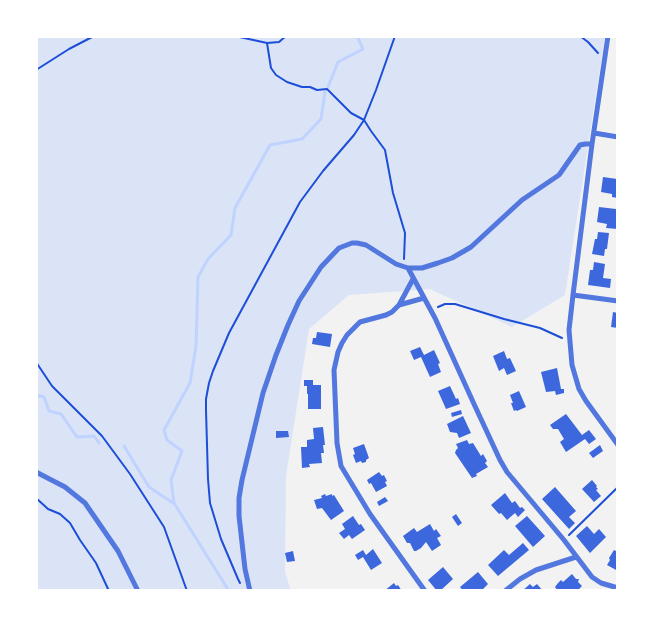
<!DOCTYPE html>
<html>
<head>
<meta charset="utf-8">
<style>
  body { margin:0 }
  #map { position:relative; width:654px; height:627px; overflow:hidden; background:#f2f2f2; font-family:Merriweather,serif }
  canvas { display:block }
  .frame { position:absolute; inset:0; border:38px solid #fff; pointer-events:none }
</style>
</head>
<body>
<div id="map">
<canvas width="654" height="627"></canvas>
<div class="frame"></div>
</div>
<script>
const ctx = document.querySelector('canvas').getContext('2d');
ctx.lineJoin = 'round';
function fill(path, color) { ctx.fillStyle = color; ctx.fill(path, 'evenodd'); }
const shape = rows => new Path2D(rows.map(r => 'M' + r).join(''));
function trace(path, color, width, dash) { ctx.strokeStyle = color; ctx.lineWidth = width; ctx.lineCap = dash ? 'butt' : 'round'; ctx.setLineDash(dash || []); ctx.stroke(path); }
fill(shape([
  [36,36,605,36,565,295,512,327,430,289,349,295,309,329,286,476,285,572,291,591,36,591]
]), '#dbe4f7');
trace(shape([
  [328,87,338,62,363,49,357,36],
  [36,395,44,397,49,411,61,414,77,437,94,436,99,443],
  [124,446,149,487,173,503],
  [229,591,174,503,171,480,182,451,167,440,164,430,190,383,196,346,198,277,208,259,231,235,235,208,270,145,302,139,321,119,325,92]
]), '#bfd3fe', 3);
fill(shape([
  [603,177,617,179,616,187,618,187,618,198,612,197,612,194,601,192],
  [617,203,618,203,618,229,606,228,607,224,597,222,599,207,616,209],
  [598,232,609,233,607,249,605,249,604,256,592,254,595,239,597,239],
  [594,262,605,264,603,278,611,279,610,288,588,285,590,270,593,270],
  [613,312,618,313,618,328,611,327],
  [317,332,332,334,330,347,312,344,313,338,316,338],
  [420,347,424,355,434,350,440,363,438,364,441,372,430,377,421,357,414,360,410,351],
  [504,351,507,359,510,358,516,371,507,375,504,368,499,371,493,356],
  [557,368,561,389,564,389,564,393,556,395,555,391,546,392,541,372],
  [304,380,313,380,313,385,321,385,321,409,308,409,308,394,307,394,307,386,304,386],
  [450,386,456,399,458,398,460,404,446,409,438,391],
  [519,391,526,407,517,411,516,410,514,411,511,403,513,403,510,395],
  [461,410,462,414,452,417,451,413],
  [566,414,582,435,589,430,596,439,589,444,585,439,566,452,560,442,564,439,558,429,553,429,550,425],
  [463,416,471,433,459,438,457,433,450,432,447,424],
  [323,427,325,445,323,445,324,453,321,453,322,463,309,464,310,467,302,468,301,447,307,447,307,440,314,439,313,428],
  [276,431,288,431,289,437,276,438],
  [467,440,469,444,473,443,481,456,483,454,487,461,485,463,488,467,476,474,477,476,472,478,455,453,456,450,458,448,456,444],
  [364,444,369,458,366,460,366,462,362,463,361,461,356,463,353,455,355,454,353,448],
  [600,445,603,451,593,458,589,453],
  [379,472,382,476,384,475,387,481,385,482,387,486,376,492,371,483,369,484,367,480],
  [592,480,597,486,596,487,598,489,596,490,601,496,594,502,582,489],
  [555,487,576,511,569,517,575,523,569,529,542,499],
  [505,493,512,503,515,501,520,508,522,507,525,510,518,517,515,513,507,520,501,513,499,514,491,505],
  [325,494,326,496,332,494,332,496,334,495,344,511,331,520,322,508,317,509,314,500,322,498,321,496],
  [385,497,388,501,379,506,377,502],
  [456,514,462,523,458,526,452,517],
  [353,516,359,525,361,524,365,530,352,539,349,535,344,539,339,533,345,529,342,524],
  [527,516,545,536,533,547,515,526],
  [430,524,434,531,436,529,441,536,437,538,441,545,432,551,426,542,421,548,416,551,414,551,410,543,407,543,403,536,414,528,417,532],
  [587,526,594,534,599,529,606,537,590,553,576,536],
  [523,543,529,550,498,576,488,565,504,550,509,555],
  [373,549,382,563,371,570,363,557,358,560,355,555,363,550,366,555],
  [614,550,618,552,618,571,607,565,610,560,609,558],
  [293,551,295,561,287,562,285,553],
  [443,567,453,579,440,591,437,591,428,580],
  [478,572,488,584,481,591,463,591,460,587],
  [572,574,576,579,579,579,578,582,582,586,579,589,581,591,558,591,555,587,558,583,561,580,563,582],
  [394,583,396,586,398,585,402,591,384,591],
  [530,584,533,587,537,584,543,591,522,591]
]), '#3d67dc');
trace(shape([
  [235,36,267,43,279,42,286,36],
  [580,36,588,42,598,53],
  [267,43,271,68,276,75,287,82,302,87,310,87,317,90,327,89,351,113,364,120,371,131,385,150,393,193,405,233,404,259],
  [36,70,69,49,94,36],
  [438,307,445,304,455,304,504,319,540,328,562,338],
  [36,362,52,386,102,436,130,474,164,527,187,591],
  [36,498,48,509,60,514,70,523,80,540,96,563,109,591],
  [569,535,618,487],
  [240,583,238,579,221,539,210,503,208,479,206,410,206,399,209,383,213,371,229,333,300,202,323,171,354,135,364,120,376,90,395,36]
]), '#1d4ed8', 2);
trace(shape([
  [608,36,592,144,573,295,569,330,572,365,579,389,586,401,618,445],
  [594,133,618,137],
  [408,268,435,318,474,404,500,460,507,472,564,540,592,577,601,583,618,588],
  [573,295,618,301],
  [424,298,399,305,392,312,386,315,360,322,347,335,342,343,338,352,334,370,337,443,341,466,370,514,425,591],
  [399,305,413,279],
  [36,472,65,487,85,503,118,551,138,591],
  [250,591,245,569,239,516,239,498,242,480,263,393,276,355,288,325,299,301,321,267,339,248,352,243,357,243,366,245,396,264,408,268,422,268,438,263,452,258,471,247,522,200,559,175,580,145,585,144,592,144],
  [505,591,520,579,536,570,576,557]
]), '#5277de', 5);
</script>
</body>
</html>
